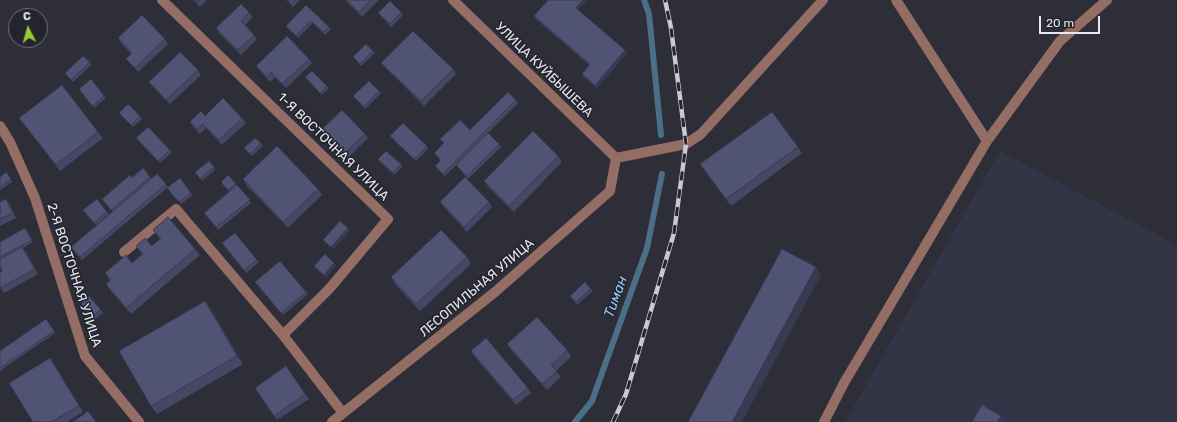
<!DOCTYPE html>
<html>
<head>
<meta charset="utf-8">
<style>
  body { margin:0 }
  #map { position:relative; width:1177px; height:422px; overflow:hidden; background:#2d2e38; font-family:Rubik,sans-serif }
  canvas { display:block }
  .north { position:absolute; left:8px; top:8px; width:40px; height:40px; box-sizing:border-box; background:#23242e; border:1px solid #71727b; border-radius:50%; rotate:354deg; font-size:11px; font-weight:700; line-height:16px; text-align:center; color:#e7e8ef }
  .north::after { content:''; display:block; margin:auto; width:14px; height:18px; background:#9bcb33; clip-path:polygon(50% 0,100% 100%,50% 72%,0 100%) }
  .scale { position:absolute; left:1039px; top:16px; width:61px; height:18px; box-sizing:border-box; border:2px solid #e7e8ef; border-top:0; padding-left:5px; font-size:12px; line-height:14px; white-space:nowrap; color:#e7e8ef; -webkit-text-stroke:3px #23242e; paint-order:stroke }
</style>
</head>
<body>
<div id="map">
<canvas width="1177" height="422"></canvas>
<div class="north">С</div>
<div class="scale">20 m</div>
</div>
<script>
const ctx = document.querySelector('canvas').getContext('2d');
ctx.lineJoin = 'round';
function fill(path, color) { ctx.fillStyle = color; ctx.fill(path, 'evenodd'); }
const shape = rows => new Path2D(rows.map(r => 'M' + r).join(''));
function trace(path, color, width, dash) { ctx.strokeStyle = color; ctx.lineWidth = width; ctx.lineCap = dash ? 'butt' : 'round'; ctx.setLineDash(dash || []); ctx.stroke(path); }
function drawText(font, color, halo, rows, align = 'center') {
  ctx.font = font + ' Rubik,sans-serif'; ctx.lineWidth = 3; ctx.setLineDash([]); ctx.textBaseline = 'middle'; ctx.strokeStyle = halo; ctx.fillStyle = color; for (const [text, x, y, turn = 0] of rows) {
    ctx.save(); ctx.translate(x, y); ctx.rotate((+turn || 0) * Math.PI / 180); ctx.textAlign = isNaN(turn) ? turn : align; if (halo) ctx.strokeText(text, 0, 0); ctx.fillText(text, 0, 0); ctx.restore();
  }
}
fill(shape([
  [1000,151,1177,245,1177,422,845,422]
]), '#333445');
trace(shape([
  [644,0,649,14,661,135],
  [575,422,592,401,647,248,662,174]
]), '#4b6f86', 6);
trace(shape([
  [162,0,388,219,330,288,283,335,343,413],
  [453,0,616,158],
  [896,0,987,141],
  [0,126,10,142,35,198,85,356,139,422],
  [616,158,686,144,701,134,823,0],
  [124,252,176,209,283,335],
  [332,422,495,292,610,191,616,158],
  [824,422,844,383,987,141,1060,41,1107,0]
]), '#946d65', 10);
const rail = shape([
  [613,422,626,394,674,233,686,144,671,28,665,0]
]);
trace(rail, '#c8c9d1', 4.5);
trace(rail, '#23242e', 3, [9]);
fill(shape([
  [193,0,207,0,200,7],
  [286,0,300,0,293,7],
  [345,0,379,0,362,17],
  [306,5,329,27,331,29,325,35,313,23,298,38,287,28,286,26],
  [578,10,627,53,597,88,583,76,582,74,589,65,536,19,534,16],
  [249,12,253,17,245,25,254,35,257,39,241,55,219,33,216,28],
  [401,12,403,15,391,27,378,13],
  [118,38,165,39,168,44,138,72,130,63,126,59,131,54,121,43],
  [373,51,375,53,361,66,353,57],
  [309,59,312,63,286,88,275,77,270,82,259,70,256,66],
  [90,62,91,65,73,82,65,73],
  [381,63,453,69,456,74,424,106],
  [198,70,201,75,170,104,152,86,149,82],
  [305,77,327,86,329,88,321,95],
  [91,79,106,98,94,108,79,89],
  [379,91,381,93,365,109,353,96],
  [516,100,518,103,461,160,499,144,501,147,468,179,456,165,445,176,437,169,435,166,441,161,434,153,444,144,440,139,470,130],
  [772,112,802,153,731,206,700,164],
  [119,113,140,116,142,119,133,127],
  [205,116,242,118,246,123,222,145,206,128,200,134,193,127,190,122],
  [19,118,98,132,103,138,60,171],
  [322,129,365,134,368,138,348,158,325,134],
  [390,136,427,146,428,149,416,161,392,138],
  [136,138,170,150,172,152,160,163],
  [261,143,263,146,252,156,244,148],
  [558,156,562,162,514,212,489,188,484,181],
  [378,159,401,164,402,167,394,175,380,162],
  [214,167,215,170,202,181,195,172],
  [143,168,152,179,166,184,168,187,82,260,73,250,113,212,104,201],
  [6,172,12,182,0,190,0,177],
  [228,175,251,203,218,230,206,215,229,192,222,184],
  [180,178,193,195,181,204,167,188],
  [243,179,318,189,322,195,288,228,247,186],
  [0,202,10,204,16,218,0,226],
  [440,202,489,202,492,207,467,232,443,206],
  [85,212,107,212,109,214,96,225],
  [25,228,33,242,23,248,38,274,4,293,0,287,2,271,0,266,0,242],
  [153,230,195,249,200,255,131,314,111,291,106,284,110,281,105,273,132,263,142,254,136,246,152,246,160,239],
  [224,246,257,260,259,262,246,273],
  [467,257,471,264,420,311,395,284,391,277],
  [334,263,336,265,326,277,316,269,314,266],
  [257,285,306,292,308,294,283,315],
  [591,289,593,291,577,305,570,296],
  [82,306,101,310,103,313,94,320],
  [211,309,243,364,157,414,151,406],
  [46,319,55,333,0,371,0,351],
  [507,344,567,350,571,357,556,371,561,377,547,390,511,350],
  [471,351,528,388,531,393,516,405,474,356],
  [50,358,83,412,67,422,33,422],
  [286,366,309,399,277,420,255,388]
]), '#464765');
fill(shape([
  [583,0,587,0,578,10,576,8],
  [625,50,627,53,597,88,595,85],
  [6,199,10,204,16,218,13,213],
  [348,228,350,231,333,250,331,247],
  [22,247,26,251,38,274,35,269],
  [334,263,336,265,326,277,324,275],
  [816,267,821,275,742,422,732,422],
  [205,301,211,309,243,364,237,356],
  [1001,416,1004,420,1003,422,997,422]
]), '#393a52');
const building = shape([
  [194,0,199,0,196,2,194,0],
  [287,0,296,0,292,4,287,0],
  [347,0,371,0,359,12,347,0],
  [548,0,583,0,576,8,625,50,595,85,582,74,590,64,534,16,548,0],
  [390,1,401,12,390,24,378,13,390,1],
  [241,4,249,12,241,21,254,35,238,50,216,28,241,4],
  [306,5,329,27,323,32,311,21,296,36,286,26,306,5],
  [142,15,165,39,135,68,126,59,132,53,118,38,142,15],
  [413,31,453,69,421,101,381,63,413,31],
  [287,36,309,59,282,84,271,72,267,77,256,66,287,36],
  [366,44,373,51,360,64,353,57,366,44],
  [180,52,198,70,166,100,149,82,180,52],
  [83,56,90,62,71,80,65,73,83,56],
  [312,71,327,86,320,93,305,77,312,71],
  [91,79,104,96,92,106,79,89,91,79],
  [369,81,379,91,364,107,353,96,369,81],
  [62,85,98,132,56,165,19,118,62,85],
  [508,92,516,100,443,174,435,166,441,160,434,153,444,143,440,139,460,120,470,130,508,92],
  [223,98,242,118,219,140,203,124,197,129,190,122,201,111,205,116,223,98],
  [128,104,140,116,131,125,119,113,128,104],
  [342,110,365,134,345,153,322,129,342,110],
  [772,112,798,147,726,199,700,164,772,112],
  [403,123,427,146,414,159,390,136,403,123],
  [148,127,170,150,158,161,136,138,148,127],
  [533,131,558,156,509,206,484,181,533,131],
  [488,133,499,144,467,176,456,165,488,133],
  [255,138,261,143,250,154,244,148,255,138],
  [277,146,318,189,283,222,243,179,277,146],
  [386,151,401,164,393,173,378,159,386,151],
  [209,161,214,167,200,179,195,172,209,161],
  [143,168,150,177,111,210,102,199,130,175,132,178,143,168],
  [6,172,11,179,0,187,0,177,6,172],
  [157,174,166,184,80,257,71,247,157,174],
  [228,175,236,184,228,190,221,182,228,175],
  [465,177,489,202,464,227,440,202,465,177],
  [180,178,191,193,179,202,167,188,180,178],
  [237,185,250,200,216,227,204,213,237,185],
  [6,199,13,213,0,219,0,202,6,199],
  [97,199,107,212,94,223,83,210,97,199],
  [168,217,195,249,126,308,106,284,111,280,105,273,126,255,132,263,143,254,136,246,145,238,152,246,161,238,153,230,168,217],
  [340,221,348,228,331,247,323,240,340,221],
  [25,228,32,240,0,257,0,242,25,228],
  [441,230,467,257,416,304,391,277,441,230],
  [235,233,257,260,244,270,222,243,235,233],
  [22,247,35,269,0,288,0,272,2,271,0,266,0,259,22,247],
  [782,249,816,267,732,422,688,422,782,249],
  [325,254,334,263,324,275,314,266,325,254],
  [280,261,306,292,281,313,255,282,280,261],
  [585,282,591,289,576,302,570,296,585,282],
  [89,296,101,310,92,317,81,304,89,296],
  [205,301,237,356,151,406,119,351,205,301],
  [537,317,567,350,551,365,557,371,542,384,507,344,537,317],
  [46,319,54,331,0,368,0,351,46,319],
  [486,338,528,388,513,400,471,351,486,338],
  [50,358,79,406,51,422,33,422,9,383,50,358],
  [286,366,305,394,274,416,255,388,286,366],
  [982,405,1001,416,997,422,972,422,982,405],
  [88,411,96,422,73,422,88,411]
]);
fill(building, '#515375');
trace(building, '#393a52', 1);
drawText('13px', '#e7e8ef', '#23242e', [
  ["УЛИЦА КУЙБЫШЕВА",544,70,44],
  ["1-Я ВОСТОЧНАЯ УЛИЦА",333,147,44],
  ["2-Я ВОСТОЧНАЯ УЛИЦА",74,275,72],
  ["ЛЕСОПИЛЬНАЯ УЛИЦА",477,288,-40]
]);
drawText('italic 14px', '#90cef6', '#23242e', [
  ["Тиман",616,297,-70]
]);
</script>
</body>
</html>
